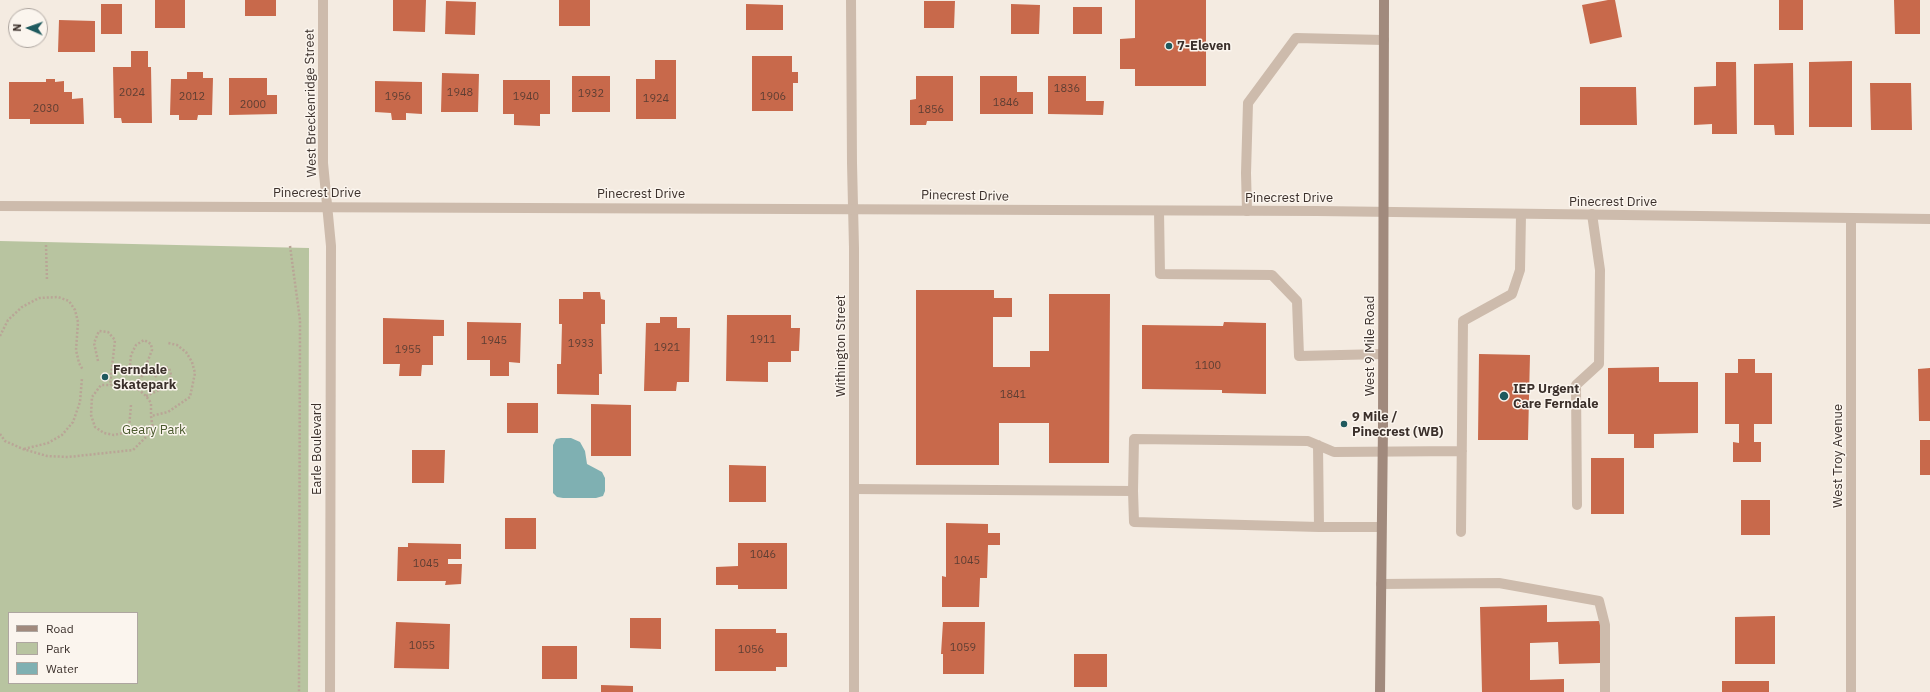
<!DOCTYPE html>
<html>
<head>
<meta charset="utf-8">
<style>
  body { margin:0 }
  #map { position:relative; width:1930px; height:692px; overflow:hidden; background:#f4ebe1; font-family:"IBM Plex Sans",sans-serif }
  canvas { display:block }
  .legend { position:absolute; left:8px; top:612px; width:130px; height:72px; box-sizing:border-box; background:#fbf5ee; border:1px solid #aea6a0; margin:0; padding:5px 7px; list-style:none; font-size:12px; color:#3b302b }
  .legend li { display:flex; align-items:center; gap:8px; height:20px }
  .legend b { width:20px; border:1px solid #aea6a0 }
  .north { position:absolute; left:8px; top:8px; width:40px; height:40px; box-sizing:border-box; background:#fbf5ee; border:1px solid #aea6a0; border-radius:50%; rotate:272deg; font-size:11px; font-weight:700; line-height:16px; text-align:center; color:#3b302b }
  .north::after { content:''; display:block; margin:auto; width:14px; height:18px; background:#1f5a5e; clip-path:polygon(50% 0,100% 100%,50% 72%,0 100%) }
</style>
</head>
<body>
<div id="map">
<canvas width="1930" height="692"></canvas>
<ul class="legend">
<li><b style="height:5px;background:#a18a7d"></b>Road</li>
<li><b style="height:11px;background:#b8c4a0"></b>Park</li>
<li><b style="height:11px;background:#7fb0b2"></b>Water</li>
</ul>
<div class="north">N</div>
</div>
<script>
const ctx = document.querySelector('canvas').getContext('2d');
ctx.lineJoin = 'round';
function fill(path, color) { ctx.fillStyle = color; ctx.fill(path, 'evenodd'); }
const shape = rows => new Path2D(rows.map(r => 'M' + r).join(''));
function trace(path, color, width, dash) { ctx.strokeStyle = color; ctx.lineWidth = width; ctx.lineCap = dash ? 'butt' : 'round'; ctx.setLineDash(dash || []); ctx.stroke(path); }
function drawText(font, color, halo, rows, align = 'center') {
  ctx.font = font + ' "IBM Plex Sans",sans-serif'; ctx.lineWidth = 3; ctx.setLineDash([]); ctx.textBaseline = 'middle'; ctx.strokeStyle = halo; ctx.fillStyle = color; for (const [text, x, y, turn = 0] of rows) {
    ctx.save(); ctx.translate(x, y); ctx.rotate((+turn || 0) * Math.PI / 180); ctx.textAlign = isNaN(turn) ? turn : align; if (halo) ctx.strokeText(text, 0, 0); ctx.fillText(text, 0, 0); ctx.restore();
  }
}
fill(shape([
  [0,241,309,248,308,692,0,692],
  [9,613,137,613,137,683,9,683]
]), '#b8c4a0');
fill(shape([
  [561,438,571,438,580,442,585,451,587,464,602,472,605,478,605,491,603,496,596,498,563,498,557,497,553,493,553,445,556,439]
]), '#7fb0b2');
fill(shape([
  [155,0,185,0,185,28,155,28],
  [245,0,276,0,276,16,245,16],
  [393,0,426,0,425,32,393,31],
  [559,0,590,0,590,26,559,26],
  [1135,0,1206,0,1206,86,1135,86,1135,69,1120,69,1120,39,1135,38],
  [1608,0,1615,0,1622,37,1590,44,1582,5],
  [1779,0,1803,0,1803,30,1779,30],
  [1894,0,1920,0,1920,34,1895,34],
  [446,1,476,2,475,35,445,34],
  [924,1,955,1,954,28,924,28],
  [101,4,122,4,122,34,101,34],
  [746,4,783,5,783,30,746,30],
  [1011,4,1040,5,1039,34,1011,34],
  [1073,7,1102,7,1102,34,1073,34],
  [59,20,95,21,95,52,58,52],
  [131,51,148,51,148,67,151,67,152,123,122,123,121,118,114,118,113,67,131,67],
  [752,56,792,56,792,72,798,72,798,83,793,83,793,111,752,111],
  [655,60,676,60,676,119,636,119,636,79,655,79],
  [1852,61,1852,127,1809,127,1809,62],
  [1716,62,1736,62,1737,134,1712,134,1712,124,1694,125,1694,87,1716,86],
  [1793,63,1794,135,1775,135,1774,125,1754,125,1754,64],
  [187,72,203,72,203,78,213,78,212,115,198,115,197,120,179,120,179,115,170,115,171,79,187,79],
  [442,73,479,74,478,112,441,112],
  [572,76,610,76,610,112,572,112],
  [916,76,953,76,953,121,927,121,926,125,910,125,910,100,916,99],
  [980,76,1017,76,1017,92,1033,92,1033,114,980,114],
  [1048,76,1086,76,1086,101,1104,101,1103,115,1048,114],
  [229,78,267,78,267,95,277,95,277,114,229,115],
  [46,79,55,79,55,82,64,81,64,92,72,92,72,99,83,98,84,124,30,124,30,119,9,119,9,82,46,82],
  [503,80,550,80,550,114,540,114,540,126,514,125,514,114,503,114],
  [375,81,422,82,422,114,406,113,406,120,392,120,391,113,375,112],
  [1870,83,1911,83,1912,130,1871,130],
  [1580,87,1636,87,1637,125,1580,125],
  [916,290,994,290,994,298,1012,298,1012,317,993,317,993,367,1030,367,1030,351,1049,351,1049,294,1110,294,1109,463,1049,463,1049,423,999,423,999,465,916,465],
  [583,292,600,292,601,299,605,300,605,324,601,324,602,374,599,374,599,395,557,394,557,364,561,364,562,324,559,324,559,299,583,299],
  [727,315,791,315,791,328,800,328,799,351,791,351,791,362,768,362,768,382,726,381],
  [660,317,677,317,677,328,690,328,689,382,677,382,676,391,644,391,646,323,660,323],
  [383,318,444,320,444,336,433,336,433,365,422,365,421,376,399,376,400,364,383,364],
  [467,322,521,323,520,363,509,362,509,376,490,376,490,360,467,360],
  [1224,322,1266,323,1266,394,1222,393,1222,390,1142,389,1142,325,1223,326],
  [1479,354,1530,355,1528,440,1478,440],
  [1738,359,1755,359,1755,373,1772,373,1772,424,1754,424,1754,442,1761,442,1761,462,1733,462,1733,442,1739,443,1739,424,1725,424,1725,373,1738,373],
  [1659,367,1659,382,1698,382,1698,433,1654,434,1654,448,1634,448,1634,434,1608,434,1608,368],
  [1930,368,1930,421,1919,421,1918,369],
  [507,403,538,403,538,433,507,433],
  [591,404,631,405,631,456,591,456],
  [1920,440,1930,440,1930,475,1920,475],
  [412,450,445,450,444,483,412,483],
  [1591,458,1624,458,1624,514,1591,514],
  [729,465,766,466,766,502,729,502],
  [1741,500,1770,500,1770,535,1741,535],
  [505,518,536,518,536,549,505,549],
  [946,523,988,524,988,533,1000,533,1000,545,988,545,987,578,980,578,979,607,942,607,942,576,946,577],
  [408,543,461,544,461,559,448,559,448,564,462,564,461,584,445,585,446,581,397,581,398,547,408,547],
  [738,543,787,543,787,589,738,589,738,585,716,585,716,567,738,566],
  [1547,605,1547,622,1600,621,1600,663,1559,664,1558,642,1530,643,1530,680,1564,679,1564,692,1482,692,1480,607],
  [1775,616,1775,664,1735,664,1735,617],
  [630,618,661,618,661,649,630,648],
  [396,622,450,624,449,669,394,668],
  [943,622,985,622,984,674,943,674,943,654,941,654],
  [715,629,776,629,776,633,787,633,787,667,776,667,776,671,715,671],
  [542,646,577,646,577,679,542,679],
  [1074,654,1107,654,1107,687,1074,687],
  [1722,681,1769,681,1769,692,1722,692],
  [601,685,633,686,633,692,601,692]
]), '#c8694b');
trace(shape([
  [46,245,47,281],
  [290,246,300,320,299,692],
  [0,336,8,320,22,307,39,298,58,297,69,301,75,310,78,322,76,350,79,363,83,370],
  [98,361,94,343,99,331,108,332,115,340,110,385],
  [130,365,131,355,136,345,144,340,151,344,152,350,142,376,133,389],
  [146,396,168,386,171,375,169,368,163,367,155,377],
  [131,405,129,428,123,433,114,435,104,433,95,427,91,415,92,397,101,385,113,385,139,390,146,396,151,403,151,416],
  [0,434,5,441,23,449,47,456,68,457,133,450,153,430,151,416,168,412,190,397,195,373,192,362,186,352,177,345,168,343],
  [24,449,48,443,62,435,73,422,80,402,82,378]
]), '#b9a596', 2.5, [2, 2]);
trace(shape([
  [1159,211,1160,274,1272,275,1297,301,1299,356,1383,354],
  [1247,211,1246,173,1248,103,1296,38,1384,40],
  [1318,445,1319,527],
  [854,489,1133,491],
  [1577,505,1576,385,1599,364,1600,270,1592,214],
  [1381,527,1319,527,1134,522,1133,491,1134,439,1308,441,1334,452,1462,451],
  [1461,532,1463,321,1512,294,1520,270,1521,215],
  [1381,584,1499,583,1599,601,1605,625,1605,692]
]), '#cdbbac', 10);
trace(shape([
  [323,0,323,163,331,246,330,692],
  [851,0,852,163,854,248,854,692],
  [1851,220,1851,692]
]), '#cdbbac', 10);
trace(shape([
  [0,206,1317,211,1930,219]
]), '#cdbbac', 10);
trace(shape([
  [1380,692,1383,426,1384,0]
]), '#a18a7d', 10);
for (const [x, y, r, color] of [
  [1169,46,4,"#1f5a5e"],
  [105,377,4,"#1f5a5e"],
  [1504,396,5,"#1f5a5e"],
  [1344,424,4,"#1f5a5e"]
]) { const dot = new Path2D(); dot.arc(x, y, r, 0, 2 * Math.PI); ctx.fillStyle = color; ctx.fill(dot); trace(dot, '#fbf5ee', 1.5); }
drawText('11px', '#5e3e33', null, [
  ["1836",1067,89],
  ["2024",132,93],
  ["1948",460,93],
  ["1932",591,94],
  ["2012",192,97],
  ["1956",398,97],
  ["1940",526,97],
  ["1906",773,97],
  ["1924",656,99],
  ["1846",1006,103],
  ["2000",253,105],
  ["2030",46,109],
  ["1856",931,110],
  ["1911",763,340],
  ["1945",494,341],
  ["1933",581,344],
  ["1921",667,348],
  ["1955",408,350],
  ["1100",1208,366],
  ["1841",1013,395],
  ["1046",763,555],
  ["1045",967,561],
  ["1045",426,564],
  ["1055",422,646],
  ["1059",963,648],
  ["1056",751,650]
]);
drawText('bold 13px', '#3b302b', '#fbf5ee', [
  ["7-Eleven",1177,46],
  ["Ferndale",113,370],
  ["Skatepark",113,385],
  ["IEP Urgent",1513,389],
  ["Care Ferndale",1513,404],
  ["9 Mile /",1352,417],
  ["Pinecrest (WB)",1352,432]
], 'left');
drawText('13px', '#3b302b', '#fbf5ee', [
  ["West Breckenridge Street",311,103,-91],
  ["Pinecrest Drive",317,193],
  ["Pinecrest Drive",641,194],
  ["Pinecrest Drive",965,196,1],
  ["Pinecrest Drive",1289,198],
  ["Pinecrest Drive",1613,202],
  ["Withington Street",841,346,-90],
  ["West 9 Mile Road",1370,346,-90],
  ["Earle Boulevard",317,449,-90],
  ["West Troy Avenue",1838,456,-90]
]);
drawText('13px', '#4a5a2e', '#fbf5ee', [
  ["Geary Park",154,430]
]);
</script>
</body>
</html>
